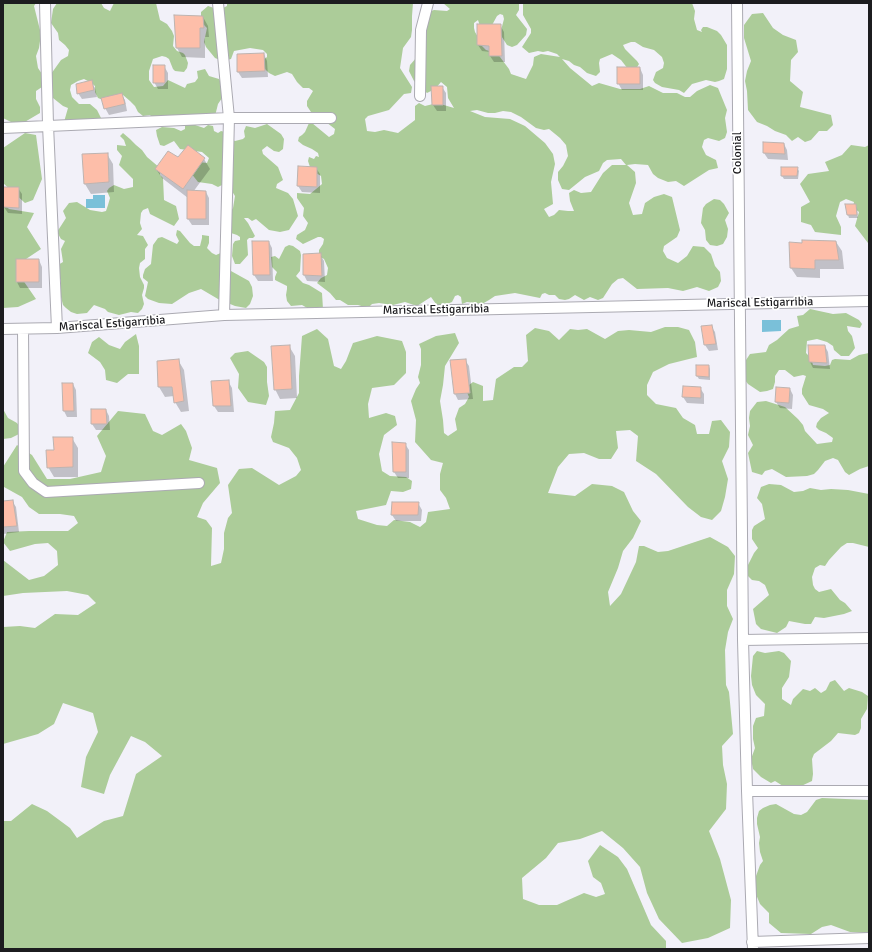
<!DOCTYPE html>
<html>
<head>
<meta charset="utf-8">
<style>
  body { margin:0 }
  #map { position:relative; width:872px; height:952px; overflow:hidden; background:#f2f1f9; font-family:Signika,sans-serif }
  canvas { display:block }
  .frame { position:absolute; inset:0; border:4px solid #1c1c1f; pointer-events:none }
</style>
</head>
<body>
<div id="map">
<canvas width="872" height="952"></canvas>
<div class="frame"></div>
</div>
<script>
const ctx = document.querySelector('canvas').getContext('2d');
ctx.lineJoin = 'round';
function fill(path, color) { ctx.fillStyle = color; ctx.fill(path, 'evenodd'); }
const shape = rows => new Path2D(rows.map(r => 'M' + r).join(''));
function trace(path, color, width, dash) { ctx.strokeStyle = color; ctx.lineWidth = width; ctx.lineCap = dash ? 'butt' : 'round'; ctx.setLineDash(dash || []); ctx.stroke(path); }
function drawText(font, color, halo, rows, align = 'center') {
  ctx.font = font + ' Signika,sans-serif'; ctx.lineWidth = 3.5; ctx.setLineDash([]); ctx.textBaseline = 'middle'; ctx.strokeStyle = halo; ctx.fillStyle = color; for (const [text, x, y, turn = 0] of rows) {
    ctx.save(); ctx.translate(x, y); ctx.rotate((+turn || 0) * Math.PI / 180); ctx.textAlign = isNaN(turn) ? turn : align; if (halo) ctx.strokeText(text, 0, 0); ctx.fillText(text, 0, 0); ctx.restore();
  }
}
fill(shape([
  [3,3,36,3,34,6,41,34,39,48,36,56,38,68,42,74,42,87,36,91,36,99,40,107,40,113,23,123,13,123,3,118],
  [57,3,101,3,104,8,110,11,114,3,156,3,160,20,167,24,172,31,174,36,173,46,177,51,183,53,185,55,188,63,187,68,184,72,175,71,173,69,169,59,166,57,162,56,153,59,149,71,149,80,154,87,163,86,168,80,185,88,187,84,195,82,198,78,197,71,205,69,209,76,219,79,224,88,224,95,218,104,215,116,153,118,150,115,143,116,138,112,135,106,130,101,123,95,118,99,103,100,98,98,95,92,95,86,90,82,84,79,78,81,71,85,70,90,72,97,79,104,90,104,97,110,101,118,101,125,95,130,81,130,64,122,68,108,63,106,53,98,50,90,51,74,61,60,68,56,69,50,65,45,59,40,58,33,51,23,53,9],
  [227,3,413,3,412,16,412,30,411,37,403,48,400,68,412,87,411,93,404,94,389,110,368,116,365,119,367,131,375,132,384,130,398,133,415,120,415,106,419,103,425,106,437,103,454,108,448,98,447,87,441,82,435,89,427,93,414,81,409,71,410,65,417,57,426,13,434,10,447,11,450,9,443,3,519,3,519,10,516,15,527,29,526,35,517,45,512,47,507,45,500,34,504,19,503,15,500,14,497,16,491,27,480,26,478,20,474,23,474,28,475,32,478,37,480,44,486,50,497,53,509,69,511,74,526,79,533,65,534,57,541,54,560,57,557,54,548,51,543,52,538,51,529,53,522,47,531,33,531,29,523,15,523,3,692,3,695,11,694,19,697,30,702,32,701,30,703,27,707,27,717,31,721,35,727,45,727,69,724,79,719,81,715,82,706,80,692,84,684,93,679,90,662,87,655,83,653,80,656,72,663,68,664,63,662,57,654,50,643,47,635,42,631,42,623,45,625,49,637,61,639,64,636,69,628,69,621,60,612,54,600,59,599,63,600,72,596,76,587,73,580,67,574,65,569,61,562,59,570,68,592,86,599,83,620,89,640,89,649,86,663,93,677,93,685,97,690,97,697,91,710,85,718,88,727,110,725,118,727,132,725,138,719,141,708,138,704,140,702,147,706,155,716,160,718,168,709,170,684,186,676,181,668,182,658,178,653,174,648,165,635,164,627,165,635,172,636,183,629,203,633,215,642,214,645,203,654,197,664,194,672,197,680,230,677,237,664,246,663,251,667,258,678,263,687,256,693,246,704,247,711,254,715,266,720,272,721,281,718,287,709,291,697,287,683,291,668,288,637,289,623,278,618,279,612,284,603,298,598,300,590,297,584,300,575,295,569,299,565,300,559,299,555,295,549,295,545,293,542,294,540,298,515,293,495,296,489,300,482,304,467,302,462,304,461,297,458,295,455,296,452,302,447,304,442,303,440,306,436,304,431,297,417,306,405,302,393,305,379,303,372,304,368,308,358,305,348,305,340,300,336,300,330,293,317,283,321,278,327,275,328,268,324,259,319,256,319,250,323,244,324,239,321,237,318,237,303,244,296,239,297,235,305,230,308,223,303,216,304,208,297,198,297,193,310,194,322,184,321,176,311,170,308,161,309,157,314,159,316,156,319,157,318,153,312,149,303,145,298,141,299,137,302,135,305,132,309,123,312,123,329,137,334,134,335,129,322,119,317,117,311,112,307,106,307,101,313,91,309,88,303,88,297,82,292,74,287,72,275,76,269,73,262,66,261,62,267,57,267,54,263,50,250,48,234,51,231,59,227,60,220,60,215,58,206,47,204,42,207,28,202,23,201,19,201,12,208,6,214,8,223,8,227,6],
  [477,110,488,113,495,113,503,111,511,112,521,117,536,128,544,130,549,129,560,138,566,145,568,156,563,166,558,172,558,180,562,189,569,190,585,177,599,171,603,163,607,160,621,159,626,165,612,165,603,173,591,192,581,193,574,190,569,193,570,201,574,211,568,211,559,210,554,215,549,217,544,209,553,204,551,182,555,164,553,154,545,143,525,126,510,119,485,117,470,111],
  [763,13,773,28,783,35,796,40,798,52,791,60,790,81,803,92,800,107,831,115,833,125,827,131,819,131,811,140,805,142,798,137,792,141,786,135,775,131,767,126,757,122,748,110,747,91,745,81,747,71,751,61,744,38,744,25,752,14],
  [194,122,195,125,204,128,208,125,213,126,214,131,218,133,221,131,225,132,231,139,235,141,243,139,245,137,244,131,246,126,255,128,267,124,281,134,284,139,283,149,279,152,274,151,267,146,262,150,263,154,278,167,283,180,277,184,276,188,288,193,293,199,298,216,289,230,280,232,269,230,256,219,252,221,248,218,244,218,248,223,255,236,253,238,249,238,247,240,248,255,240,264,235,264,232,256,233,244,235,241,240,240,240,237,237,235,231,233,230,212,233,208,235,196,230,188,222,185,218,187,212,184,198,182,191,173,199,162,207,163,209,158,202,152,180,149,174,141,164,146,160,145,157,136,156,130,162,127,174,128,181,131,185,129,185,123],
  [25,133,36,135,42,179,33,200,25,203,3,183,3,148],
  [123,133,130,139,136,145,142,150,147,157,160,168,160,175,163,178,164,200,176,206,179,219,174,226,150,214,148,208,143,210,141,213,140,223,142,229,137,235,143,236,148,245,145,249,145,259,140,263,139,268,140,277,144,285,144,288,142,295,144,304,142,309,138,313,131,312,119,315,108,312,105,309,94,305,87,313,77,314,71,312,66,308,63,305,61,297,61,281,57,272,58,265,63,262,61,249,65,241,61,239,57,232,66,218,63,211,69,203,77,202,90,210,102,212,106,211,108,205,110,198,107,191,109,188,114,185,124,189,133,187,133,179,119,165,122,156,117,150,117,145,126,146,124,140,120,136],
  [851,145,865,147,869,145,869,249,868,243,855,226,859,212,853,207,854,202,846,199,840,202,836,216,841,227,841,235,815,232,811,225,801,222,801,207,810,202,800,184,808,174,829,171,825,162,842,155],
  [714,199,720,200,724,204,729,213,725,220,728,229,727,237,723,244,717,246,710,245,706,240,705,230,701,223,703,208,706,204],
  [3,203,9,209,34,213,27,227,41,249,20,263,18,273,36,299,18,307,3,308],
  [177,230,180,231,190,243,194,246,200,246,202,238,202,235,209,236,209,243,207,248,212,253,216,255,223,252,229,255,231,260,230,268,231,271,249,281,252,287,253,296,250,304,246,308,235,306,218,299,201,289,189,293,172,304,159,303,148,299,145,296,148,282,143,278,143,275,145,269,151,264,153,245,158,238,162,237,177,244,179,241,176,235],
  [289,245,293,246,300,251,301,255,300,271,296,276,303,283,309,285,322,293,323,309,309,309,302,305,291,306,287,301,286,295,287,289,287,286,275,280,275,277,277,272,272,267,271,257,275,256,279,259,285,247],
  [810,309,833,314,846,313,859,320,862,324,860,328,847,326,848,331,852,336,855,348,849,356,841,356,834,350,833,346,827,342,817,339,807,341,806,353,811,358,813,365,825,366,830,365,832,360,835,359,850,360,859,355,869,353,869,466,860,469,849,475,845,472,838,460,833,458,825,461,818,470,814,474,807,476,786,477,772,469,765,471,762,475,752,472,748,453,753,445,748,435,750,426,749,418,750,411,757,402,766,401,785,407,798,419,803,425,805,431,817,444,832,442,833,438,826,433,819,430,816,427,817,423,821,418,829,413,823,409,809,405,802,394,802,389,806,376,803,375,794,377,785,370,779,370,775,376,775,382,773,389,767,391,760,392,748,384,745,380,744,363,750,354,766,352,769,345,777,340,789,329,799,326,797,316,803,315],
  [665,327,678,327,689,330,695,342,697,357,669,364,653,372,647,385,647,395,656,404,676,408,683,418,695,425,697,434,709,434,712,421,721,420,730,432,729,447,722,461,728,479,725,497,721,511,712,520,701,517,688,507,656,474,636,461,638,436,630,430,616,431,618,448,611,459,599,459,584,453,569,454,558,467,548,493,575,496,592,484,612,486,624,492,633,511,641,521,633,538,623,551,618,568,608,592,610,606,621,594,636,562,639,546,644,546,658,552,668,551,710,537,728,547,735,556,734,574,727,590,727,606,733,619,728,632,725,650,726,685,729,692,733,734,722,746,723,765,727,784,726,809,709,831,720,859,731,900,730,928,708,938,682,943,659,919,647,893,640,867,623,848,602,831,580,839,558,843,546,858,522,878,523,899,539,905,557,905,584,893,596,897,605,894,601,883,593,877,588,861,600,845,618,857,627,869,651,925,666,941,666,949,3,949,3,821,11,821,32,804,47,811,70,828,77,838,104,821,123,816,136,774,162,756,145,742,131,736,110,775,104,794,81,787,86,757,98,732,93,713,63,703,54,724,38,734,3,744,3,627,20,626,35,628,55,614,78,615,96,603,88,595,67,591,23,593,3,596,3,560,29,580,44,576,58,565,57,551,48,543,35,544,10,551,3,542,7,532,29,531,68,531,78,523,74,516,60,514,39,514,29,507,22,497,4,487,3,467,17,445,32,455,47,479,70,479,101,472,106,456,97,436,118,411,145,414,153,431,162,435,181,424,186,431,192,448,189,460,217,468,220,483,203,503,197,517,206,520,212,528,211,566,221,563,224,549,224,533,228,518,232,513,228,485,239,469,252,468,279,485,296,476,301,470,297,458,289,448,273,442,271,437,274,423,275,411,290,410,299,393,299,376,302,336,317,329,328,339,334,366,341,369,346,361,353,343,377,336,402,341,406,352,406,373,394,385,372,388,368,404,369,418,386,413,395,416,397,425,384,435,379,454,382,471,390,476,406,477,412,481,411,489,403,492,391,491,386,505,356,511,358,519,377,525,387,526,394,520,410,522,420,527,426,522,428,512,450,509,446,498,440,490,440,474,443,463,431,460,415,442,416,420,411,401,416,389,420,383,418,377,421,365,421,349,419,344,436,336,455,333,459,343,445,366,443,385,440,401,443,420,444,433,448,436,457,430,455,419,459,408,465,404,469,397,465,388,473,382,483,386,483,401,493,400,496,379,514,367,522,367,528,361,526,335,535,328,549,331,559,340,570,329,578,330,587,329,605,339,618,331,629,330,651,332],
  [136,334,139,346,139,374,128,374,117,383,106,380,105,370,100,362,88,353,92,342,99,337,109,345,120,349,125,342],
  [248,351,264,362,267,367,267,382,269,396,266,405,248,402,238,388,239,374,230,358,235,353],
  [3,409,8,418,17,423,23,432,11,438,3,439],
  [769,484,781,485,794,492,803,491,810,488,821,490,831,489,848,490,869,494,869,547,853,543,847,543,841,547,829,560,825,566,820,565,815,568,812,577,813,585,815,589,819,592,831,589,840,600,845,603,852,611,844,614,824,618,815,617,811,624,805,624,789,621,786,627,777,633,761,629,756,624,753,609,769,595,765,585,759,581,752,580,747,575,748,565,754,553,758,548,752,539,752,530,754,526,765,519,762,504,757,498,761,487],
  [757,651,765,653,779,651,784,653,791,661,789,677,782,688,782,699,791,705,793,699,803,689,810,691,815,688,821,693,826,690,830,682,835,680,844,691,849,688,862,692,868,696,867,709,861,719,861,728,859,733,855,735,838,733,831,741,814,754,812,759,813,774,812,781,799,787,783,786,775,781,771,783,761,777,753,769,751,759,755,748,753,739,753,726,756,718,764,716,765,704,756,695,752,685,751,676,753,656],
  [822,798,869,800,869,933,850,932,831,925,822,927,811,934,781,933,769,923,769,913,760,904,755,892,756,876,760,865,763,861,760,852,759,843,760,837,757,824,757,818,759,811,763,808,770,805,776,804,794,814,801,815,807,812,816,800]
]), '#accc99');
fill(shape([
  [93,195,105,195,105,208,86,208,86,199,93,199],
  [762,320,781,320,781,331,762,332]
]), '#7ac0d9');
fill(shape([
  [203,17,208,26,209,37,205,37,205,58,182,57,177,48],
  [500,25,504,32,505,62,494,62,490,56,490,52,482,51,478,45],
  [264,54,267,61,268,77,242,78,238,72],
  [164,66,168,73,168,89,158,89,154,82],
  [640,68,643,75,643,90,622,90,618,83],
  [91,82,95,88,97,97,82,99,78,93],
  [442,87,446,93,446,111,437,111,433,105],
  [121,94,125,100,127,111,109,115,105,108],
  [784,144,787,150,788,160,768,159,764,153],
  [107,154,113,164,114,192,91,194,85,184,83,155],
  [178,159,204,159,210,169,193,192,206,192,209,198,209,225,192,225,188,219,188,198,162,178,156,169],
  [316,168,320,174,320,193,302,192,298,186],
  [797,168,799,171,798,179,784,179,782,176],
  [4,188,18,188,22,194,22,214,8,213,4,207],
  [855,205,857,208,858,218,849,218,848,215],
  [253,242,269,242,272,248,273,281,258,281,254,275],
  [836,242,842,251,844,269,820,269,820,278,797,277,791,268,803,244],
  [320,254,324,261,325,282,307,281,304,275,304,255],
  [39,260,42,267,42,288,20,288,17,282],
  [711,326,715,332,718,350,709,351,705,345],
  [289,346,295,356,297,398,280,399,275,389],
  [825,346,828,352,830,369,813,368,810,362],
  [178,360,184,370,189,411,181,412,175,402,174,396,165,397,159,387,158,362],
  [465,360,469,366,473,399,458,400,455,394],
  [697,366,709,366,710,369,710,380,699,379,697,376],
  [228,381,232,388,234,412,218,412,214,406,212,382],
  [73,384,76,390,77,417,67,417,64,411],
  [700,388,704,394,704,404,687,403,683,397],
  [777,388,790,389,793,395,792,409,780,408,776,402],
  [92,410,106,410,109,416,110,430,96,430,92,424],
  [72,438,78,448,78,477,54,477,48,467,55,450],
  [405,444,409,450,409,478,398,478,394,472],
  [3,500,4,501,12,501,16,507,19,532,3,534],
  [418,503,422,510,421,521,396,521,392,515]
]), '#0003');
const building = shape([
  [174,15,203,16,204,28,200,28,200,48,176,48,174,15],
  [477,24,501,24,502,56,489,56,489,46,477,45,477,24],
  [264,53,265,71,237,72,237,54,264,53],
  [153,65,165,65,165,83,153,83,153,65],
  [617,67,640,67,640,84,617,84,617,67],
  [92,80,94,90,77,94,76,84,92,80],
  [431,86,443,86,443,105,432,105,431,86],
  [122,93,125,104,104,109,101,98,122,93],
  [763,142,784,143,785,154,763,153,763,142],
  [188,145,205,158,183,189,155,169,168,151,178,157,188,145],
  [108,153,109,182,84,184,82,154,108,153],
  [298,166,317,167,317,187,297,186,298,166],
  [781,167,798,167,797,176,781,176,781,167],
  [3,187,19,187,19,208,3,207,3,187],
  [187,190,206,191,206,219,187,219,187,190],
  [845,204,856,204,857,215,847,215,845,204],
  [802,240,836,241,839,260,815,260,815,269,790,268,789,242,802,243,802,240],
  [252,241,269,241,270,275,253,275,252,241],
  [321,253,322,276,303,275,303,254,321,253],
  [16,259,39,259,39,282,16,282,16,259],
  [712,325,716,344,704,345,701,326,712,325],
  [290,345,292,389,274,390,271,346,290,345],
  [808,345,825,345,827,363,809,362,808,345],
  [179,359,184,401,174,403,172,387,158,387,157,361,179,359],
  [466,359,470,393,454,394,450,360,466,359],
  [696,365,709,365,709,377,696,376,696,365],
  [229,380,231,406,213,406,211,381,229,380],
  [62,383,73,383,74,411,63,411,62,383],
  [683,386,701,387,701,398,682,397,683,386],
  [776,387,790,388,789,403,775,402,776,387],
  [91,409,106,409,107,424,91,424,91,409],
  [53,437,73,437,73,467,47,468,46,450,54,450,53,437],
  [392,442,406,443,406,472,393,472,392,442],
  [13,500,17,526,3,527,3,501,13,500],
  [392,502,419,502,418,515,391,515,392,502]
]);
fill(building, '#fdbea9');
trace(building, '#bdb3b0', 1);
const street = shape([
  [45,3,48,125,57,328],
  [218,3,229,118,224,315],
  [737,3,743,640,747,791,753,949],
  [420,96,421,30,428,3],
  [3,128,229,118,331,118],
  [3,329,57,328,224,315,869,301],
  [23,329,24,471,33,483,46,492,199,483],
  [743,640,869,638],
  [747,791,869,791],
  [752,942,869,938]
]);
trace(street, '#abaab2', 12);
trace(street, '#fff', 10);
drawText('12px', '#1c1c1f', '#fff', [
  ["Colonial",738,153,-90],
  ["Mariscal Estigarribia",760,303,-1],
  ["Mariscal Estigarribia",436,310,-1],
  ["Mariscal Estigarribia",112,324,-4]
]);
</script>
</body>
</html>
